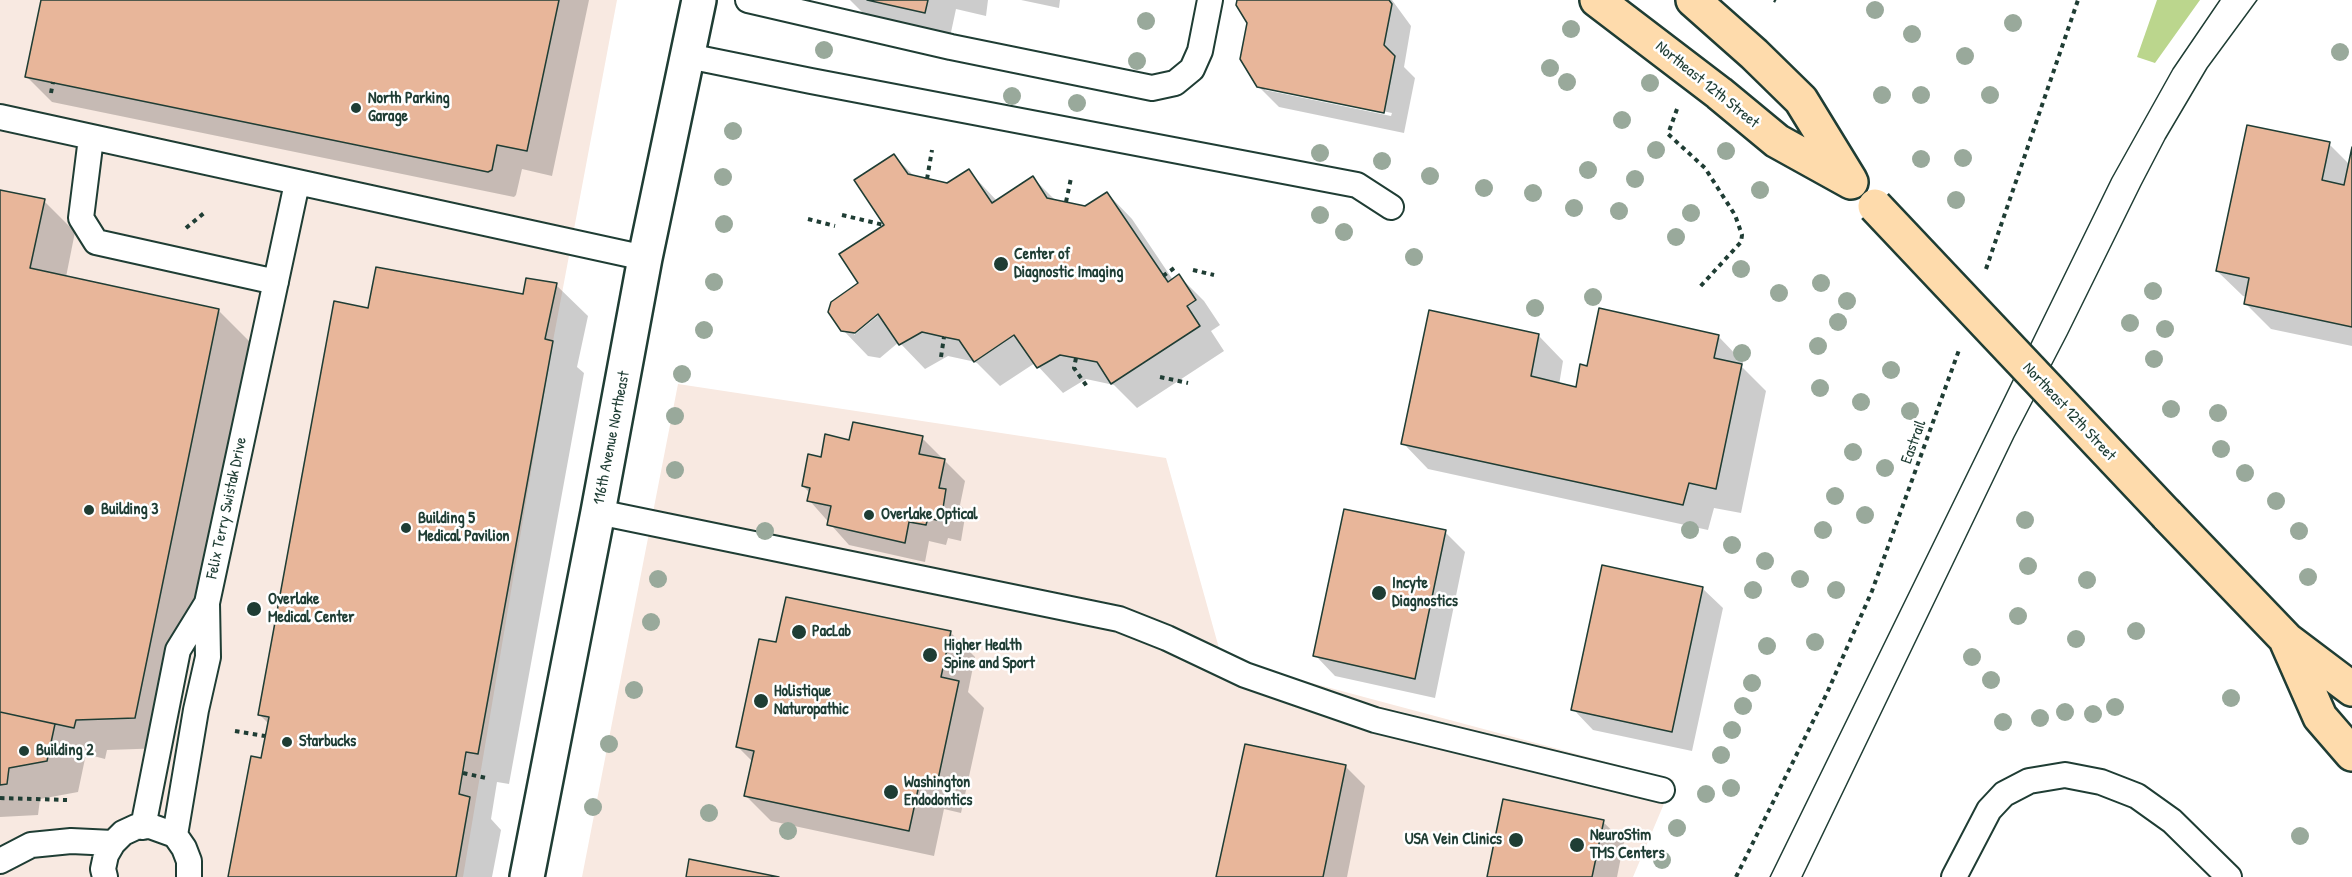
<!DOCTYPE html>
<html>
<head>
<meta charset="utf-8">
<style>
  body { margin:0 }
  canvas { display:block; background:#fff }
</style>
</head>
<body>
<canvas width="2352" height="877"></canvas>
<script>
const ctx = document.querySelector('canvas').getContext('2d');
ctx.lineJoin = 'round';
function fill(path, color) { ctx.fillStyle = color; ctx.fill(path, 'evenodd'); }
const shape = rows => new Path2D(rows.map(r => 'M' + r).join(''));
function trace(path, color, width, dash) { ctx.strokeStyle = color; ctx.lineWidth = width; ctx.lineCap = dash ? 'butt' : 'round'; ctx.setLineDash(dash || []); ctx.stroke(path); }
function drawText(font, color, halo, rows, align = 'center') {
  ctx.font = font + ' "Patrick Hand",sans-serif'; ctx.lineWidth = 5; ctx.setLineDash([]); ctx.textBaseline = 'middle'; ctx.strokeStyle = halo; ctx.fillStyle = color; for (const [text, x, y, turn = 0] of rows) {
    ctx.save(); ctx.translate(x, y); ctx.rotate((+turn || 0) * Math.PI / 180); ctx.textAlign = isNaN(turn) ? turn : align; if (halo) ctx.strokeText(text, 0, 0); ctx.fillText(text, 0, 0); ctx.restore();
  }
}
fill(shape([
  [0,0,617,0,553,341,463,877,0,877],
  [678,384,1166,458,1222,659,1674,780,1633,877,582,877]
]), '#f8e9e1');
fill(shape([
  [2157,0,2200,0,2155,63,2137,57]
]), '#bbd68d');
fill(shape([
  [43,0,589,0,552,176,522,169,516,195,514,197,52,102,27,77],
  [850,0,988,0,986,16,956,9,950,37,869,19],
  [1021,0,1060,0,1059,8],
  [1238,0,1392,0,1411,26,1404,67,1415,78,1404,133,1279,107,1258,86,1248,22],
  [1265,87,1392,113,1391,116,1265,90],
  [2329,144,2350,165,2352,154,2352,346,2271,329,2246,304,2247,297,2243,296,2217,271],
  [894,156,915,177,948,185,969,171,997,201,1033,178,1056,201,1085,207,1107,193,1132,219,1173,280,1179,276,1204,301,1220,325,1211,331,1224,351,1137,408,1114,385,1086,379,1063,393,1035,363,1000,386,977,363,971,361,948,356,925,369,899,342,880,358,868,356,843,330,886,225],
  [883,308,885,310,854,335,854,331],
  [0,192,44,201,75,232,66,277,218,310,250,342,166,748,107,750,105,759,86,754,78,792,40,799,38,815,0,817],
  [556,285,588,316,577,367,584,373,509,784,497,782,491,819,501,830,492,877,230,877,262,760,269,724,260,715,370,309,524,296],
  [1538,335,1563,361,1559,385,1577,389,1588,368,1718,336,1743,362,1742,367,1766,391,1741,513,1714,508,1708,530,1428,469,1403,443],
  [922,438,965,481,960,505,966,511,961,541,948,538,946,545,929,541,925,562,849,545,809,500,810,493,803,486,822,459,851,441],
  [1445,532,1465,552,1435,698,1335,676,1315,655],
  [1702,588,1723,608,1692,751,1593,730,1573,709],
  [950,632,975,657,968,692,984,708,961,813,944,809,934,856,771,821,746,796,753,762,738,747,777,644],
  [1345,766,1365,786,1347,877,1217,877],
  [1603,822,1624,842,1617,877,1489,877]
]), '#0003');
const building = shape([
  [41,0,559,0,527,151,497,145,492,170,488,172,25,77,41,0],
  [867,0,928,0,925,13,867,0],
  [1237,0,1389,0,1392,4,1384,45,1395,56,1384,113,1257,87,1240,59,1247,23,1236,5,1237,0],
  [2247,125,2330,142,2322,180,2344,185,2352,147,2352,327,2244,304,2249,278,2216,271,2247,125],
  [894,154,908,174,947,183,969,169,992,203,1033,176,1047,198,1085,206,1107,192,1168,282,1179,274,1196,300,1187,306,1200,326,1111,384,1097,362,1076,358,1060,355,1037,368,1014,335,974,362,959,340,944,337,922,332,899,345,878,314,855,333,841,331,828,312,831,302,858,283,839,254,884,225,854,180,894,154],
  [0,190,45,199,30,268,219,309,135,718,76,720,74,728,0,712,0,190],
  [376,267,523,294,526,278,557,283,545,339,553,341,478,754,466,752,459,794,470,797,456,877,228,877,251,756,261,758,269,717,258,715,334,301,368,308,376,267],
  [1599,308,1719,335,1714,358,1742,364,1716,489,1689,483,1683,505,1401,444,1429,310,1539,334,1531,376,1576,387,1580,364,1587,366,1599,308],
  [853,422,923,436,919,454,945,459,939,488,946,489,941,521,928,518,926,525,909,522,905,543,827,525,831,506,807,501,810,488,802,486,808,454,821,457,825,434,849,440,853,422],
  [1344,509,1446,530,1415,679,1313,656,1344,509],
  [1602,565,1703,587,1672,732,1571,710,1602,565],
  [786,597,951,631,941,677,959,681,936,789,919,785,909,831,744,796,754,751,736,747,759,639,776,642,786,597],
  [0,712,55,724,47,761,9,768,7,784,0,785,0,712],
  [1245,744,1346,765,1323,877,1216,877,1245,744],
  [1503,799,1604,820,1592,877,1487,877,1503,799],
  [689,859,779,877,686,877,689,859]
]);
fill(building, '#e8b69a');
trace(building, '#1f3d34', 1.5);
const service = shape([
  [748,0,951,47,1152,88,1175,83,1192,69,1200,51,1210,0],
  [688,56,811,81,1357,185,1391,207],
  [0,117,645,258],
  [91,138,81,218,96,242,276,282],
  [598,512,1119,619,1167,638,1245,675,1375,720,1662,790],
  [143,827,178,650,207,603],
  [175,835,196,710,208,657,207,603,297,183],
  [0,861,31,845,71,841,113,843],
  [105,877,103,869,106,855,113,843,123,833,136,827,150,826,175,835,184,848,189,861,189,877],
  [1954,877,1989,810,2004,794,2029,781,2065,775,2101,782,2137,796,2172,821,2229,877]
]);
const secondary = shape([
  [527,877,598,512,645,258,699,0]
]);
const primary = shape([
  [1597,0,1719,93,1777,141,1851,182],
  [1693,0,1754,54,1801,100,1850,180],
  [2167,515,2287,640,2352,689],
  [2287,642,2320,717,2352,754]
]);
trace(service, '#1f3d34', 28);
trace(secondary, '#1f3d34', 38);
trace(primary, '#1f3d34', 38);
trace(shape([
  [1774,0,1776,1],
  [51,93,53,82],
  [1677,109,1668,134,1705,168,1735,215,1742,235,1741,242,1698,289],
  [927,179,932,150],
  [1066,202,1071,178],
  [842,215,884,225],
  [808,219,835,226],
  [186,228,204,213],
  [1986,269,2078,0],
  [1193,270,1214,275],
  [1163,276,1177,266],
  [941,357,944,337],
  [1076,358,1074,368,1088,388],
  [1160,377,1188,383],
  [235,731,265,736],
  [463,773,486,778],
  [0,798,67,800],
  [1736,877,1827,693,1872,591,1959,350]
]), '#1f3d34', 4, [4.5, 4.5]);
trace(service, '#fff', 24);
trace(secondary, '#fff', 33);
trace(primary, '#fedbac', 33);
trace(shape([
  [1770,877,2112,178,2173,69,2220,0],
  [1802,877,2014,437,2067,335,2141,185,2165,139,2207,68,2257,0]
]), '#1f3d34', 1.5);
const primaryBridge = shape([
  [1875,206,2167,515]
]);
trace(primaryBridge, '#1f3d34', 38, []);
trace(primaryBridge, '#fedbac', 33);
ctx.fillStyle = '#99a99b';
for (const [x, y] of [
  [1875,10],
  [1146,21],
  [2013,23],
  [1571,29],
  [1912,34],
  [824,50],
  [2340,52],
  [1965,56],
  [1137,61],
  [1550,68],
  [1567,82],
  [1650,83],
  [1882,95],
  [1921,95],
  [1990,95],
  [1012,96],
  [1077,103],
  [1622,120],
  [733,131],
  [1656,150],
  [1726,151],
  [1320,153],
  [1963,158],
  [1921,159],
  [1382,161],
  [1588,170],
  [1430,176],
  [723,177],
  [1635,179],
  [1484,188],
  [1760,190],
  [1533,193],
  [1956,200],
  [1574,208],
  [1619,211],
  [1691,213],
  [1320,215],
  [724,224],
  [1344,232],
  [1676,237],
  [1414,257],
  [1741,269],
  [714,282],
  [1821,283],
  [2153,291],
  [1779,293],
  [1593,297],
  [1847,301],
  [1535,308],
  [1838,322],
  [2130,323],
  [2165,329],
  [704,330],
  [1818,346],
  [1742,353],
  [2154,359],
  [1891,370],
  [682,374],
  [1820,388],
  [1861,402],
  [2171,409],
  [1910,411],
  [2218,413],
  [675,416],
  [2221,449],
  [1853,452],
  [1885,468],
  [675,470],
  [2245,473],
  [1835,496],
  [2276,501],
  [1865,515],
  [2025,520],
  [1690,530],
  [1823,530],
  [765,531],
  [2299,531],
  [1732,545],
  [1765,561],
  [2028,566],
  [2308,577],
  [658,579],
  [1800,579],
  [2087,580],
  [1753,590],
  [1836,590],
  [2018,616],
  [651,622],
  [2136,631],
  [2076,639],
  [1815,642],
  [1767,646],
  [1972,657],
  [1991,680],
  [1752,683],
  [634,690],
  [2231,698],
  [1743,706],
  [2115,707],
  [2065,712],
  [2093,714],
  [2040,718],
  [2003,722],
  [1732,730],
  [609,744],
  [1721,755],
  [1731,788],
  [1706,794],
  [593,807],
  [709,813],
  [1677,828],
  [788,831],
  [2300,836],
  [1662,860]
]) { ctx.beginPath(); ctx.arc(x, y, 9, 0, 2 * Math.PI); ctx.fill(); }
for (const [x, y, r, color] of [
  [356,108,6,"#1f3d34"],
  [1001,264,8,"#1f3d34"],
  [89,510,6,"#1f3d34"],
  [869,515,6,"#1f3d34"],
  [406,528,6,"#1f3d34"],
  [1379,593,8,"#1f3d34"],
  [254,609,8,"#1f3d34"],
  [799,632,8,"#1f3d34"],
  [930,655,8,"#1f3d34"],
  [761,701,8,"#1f3d34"],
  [287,742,6,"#1f3d34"],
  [24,751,6,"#1f3d34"],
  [891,792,8,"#1f3d34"],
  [1516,840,8,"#1f3d34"],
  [1577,845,8,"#1f3d34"]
]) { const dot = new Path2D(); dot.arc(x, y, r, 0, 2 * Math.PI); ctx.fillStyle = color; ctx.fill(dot); trace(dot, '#fff', 2); }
drawText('16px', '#1f3d34', '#fff', [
  ["Northeast 12th Street",1707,85,39],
  ["Northeast 12th Street",2069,412,47],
  ["116th Avenue Northeast",612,438,-79],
  ["Eastrail",1914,442,-70],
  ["Felix Terry Swistak Drive",227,508,-78]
]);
drawText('bold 16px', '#1f3d34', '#fff', [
  ["North Parking",368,99],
  ["Garage",368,117],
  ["Center of",1014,255],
  ["Diagnostic Imaging",1014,273],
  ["Building 3",101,510],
  ["Overlake Optical",881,515],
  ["Building 5",418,519],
  ["Medical Pavilion",418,537],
  ["Incyte",1392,584],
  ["Diagnostics",1392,602],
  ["Overlake",268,600],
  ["Medical Center",268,618],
  ["PacLab",812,632],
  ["Higher Health",944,646],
  ["Spine and Sport",944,664],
  ["Holistique",774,692],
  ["Naturopathic",774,710],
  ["Starbucks",299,742],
  ["Building 2",36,751],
  ["Washington",904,783],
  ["Endodontics",904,801],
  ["NeuroStim",1590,836],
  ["TMS Centers",1590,854],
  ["USA Vein Clinics",1502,840,"right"]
], 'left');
</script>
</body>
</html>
